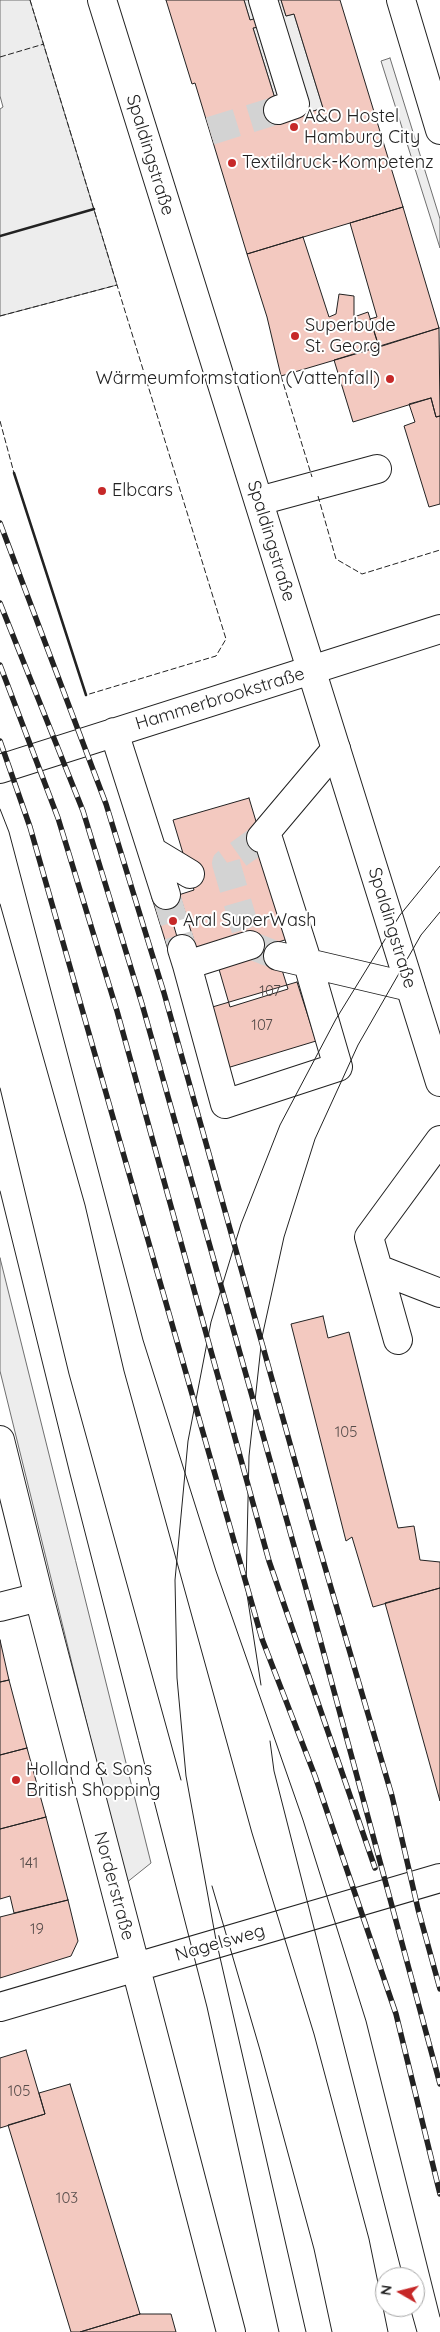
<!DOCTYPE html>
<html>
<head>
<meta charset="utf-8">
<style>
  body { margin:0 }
  #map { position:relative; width:440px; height:2332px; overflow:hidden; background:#fff; font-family:Quicksand,sans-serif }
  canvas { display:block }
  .north { position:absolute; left:375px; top:2267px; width:50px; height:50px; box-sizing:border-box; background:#fff; border:1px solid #a7a7a7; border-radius:50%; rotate:278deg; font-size:14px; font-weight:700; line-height:20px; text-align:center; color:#222 }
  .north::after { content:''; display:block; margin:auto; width:18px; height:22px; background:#c62828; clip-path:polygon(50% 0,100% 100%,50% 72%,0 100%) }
</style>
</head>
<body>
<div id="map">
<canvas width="440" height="2332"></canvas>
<div class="north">N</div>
</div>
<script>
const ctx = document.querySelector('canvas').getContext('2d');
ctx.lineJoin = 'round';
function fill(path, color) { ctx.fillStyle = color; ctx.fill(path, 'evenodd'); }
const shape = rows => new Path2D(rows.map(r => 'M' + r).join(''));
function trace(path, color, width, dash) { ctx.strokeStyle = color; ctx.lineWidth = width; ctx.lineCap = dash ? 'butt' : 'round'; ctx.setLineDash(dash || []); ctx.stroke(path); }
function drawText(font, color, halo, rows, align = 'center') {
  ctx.font = font + ' Quicksand,sans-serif'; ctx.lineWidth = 4; ctx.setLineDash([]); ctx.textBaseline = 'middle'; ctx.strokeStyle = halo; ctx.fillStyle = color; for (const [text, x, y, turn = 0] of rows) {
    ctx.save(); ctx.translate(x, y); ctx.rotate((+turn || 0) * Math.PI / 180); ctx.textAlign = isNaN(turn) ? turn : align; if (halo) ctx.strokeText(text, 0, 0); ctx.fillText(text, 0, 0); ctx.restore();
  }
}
const parking = shape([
  [0,0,30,0,117,285,0,316,0,109,3,107,0,96,0,0],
  [244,0,281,0,286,16,294,14,323,108,282,121,253,28,259,27,250,20,244,0],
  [390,58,440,219,440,248,381,61,390,58],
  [0,1258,151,1863,126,1883,0,1371,0,1258]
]);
fill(parking, '#ededed');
trace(parking, '#6f6f6f', 1);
const building = shape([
  [166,0,244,0,250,20,257,18,259,27,253,28,282,121,323,108,294,14,286,16,281,0,340,0,403,207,247,254,195,83,192,84,166,0],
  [403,207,439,328,379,347,370,319,377,317,350,223,403,207],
  [303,237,329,317,336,314,339,294,354,296,354,317,368,312,379,347,281,376,267,317,247,254,303,237],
  [439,328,440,416,436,417,431,398,353,422,334,360,439,328],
  [431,398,436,417,440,416,440,504,429,507,404,426,415,422,409,404,431,398],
  [249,798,291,938,187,971,166,899,194,890,173,820,249,798],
  [178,890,195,944,169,953,152,898,178,890],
  [273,941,288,989,230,1007,216,959,273,941],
  [297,982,316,1041,227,1068,209,1008,297,982],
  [323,1316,328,1338,349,1332,398,1528,414,1526,420,1560,440,1562,440,1588,373,1607,352,1537,346,1541,291,1324,323,1316],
  [440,1588,440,1801,385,1603,440,1588],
  [0,1640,9,1680,0,1682,0,1640],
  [9,1680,27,1748,0,1755,0,1682,9,1680],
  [27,1748,46,1817,0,1829,0,1755,27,1748],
  [46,1817,68,1900,14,1913,10,1896,0,1899,0,1829,46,1817],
  [68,1900,78,1941,71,1956,0,1978,0,1917,68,1900],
  [26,2050,45,2114,0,2128,0,2058,26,2050],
  [70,2084,140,2314,80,2332,71,2332,8,2125,45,2114,39,2093,70,2084],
  [140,2314,171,2314,176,2332,80,2332,140,2314]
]);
fill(building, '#f3c9c0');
trace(building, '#222', 1);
trace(shape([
  [210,131,278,110],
  [261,838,226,863,250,945,278,956],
  [166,895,182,947]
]), '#d3d3d3', 28, [28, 14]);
const minor = shape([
  [263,0,295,104,278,110],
  [259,501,377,469],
  [114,732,152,851,190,874],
  [0,769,440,629],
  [261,838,336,749],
  [152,851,166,895],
  [182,949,187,965,250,945],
  [278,956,410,987],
  [187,965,225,1104,338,1067,308,964,266,832],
  [378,1269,440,1293],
  [398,1340,369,1237,440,1140],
  [0,1440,39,1597,231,2332],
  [0,1607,39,1597],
  [0,2007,440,1878]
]);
const major = shape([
  [102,0,440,1082],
  [401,0,440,130]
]);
trace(minor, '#222', 30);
trace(major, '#222', 30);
trace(minor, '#fff', 28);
trace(major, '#fff', 28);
trace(shape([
  [0,809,9,832,143,1340,216,1571,303,1820,366,2021,440,2317],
  [0,904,85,1205,124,1371,252,1833,314,2034,369,2239,388,2332],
  [0,1088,69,1374,181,1780],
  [0,1191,70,1474,207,2007,279,2332],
  [261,1685,246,1588,249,1456,262,1337,284,1237,315,1139,358,1045,421,935,440,912],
  [270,1741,274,1771,403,2277],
  [212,1886,260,2050,314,2249,332,2332],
  [410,2307,417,2332],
  [306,2332,216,1940,186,1776,177,1678,175,1580,188,1441,211,1322,241,1224,280,1125,336,1019,400,915,440,866]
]), '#222', 1);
const rail = shape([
  [0,523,106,804,164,993,315,1533,392,1796,418,1909,440,1989],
  [0,603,83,811,142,1004,314,1617,440,2084],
  [0,665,58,818,117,1011,269,1561,375,1868],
  [0,741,30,827,262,1639,315,1776,396,2014,440,2194]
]);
trace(rail, '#222', 5.5);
trace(rail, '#fff', 4, [11]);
trace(shape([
  [30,0,117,285],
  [0,57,44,44],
  [0,316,117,285,226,639,216,656,86,695],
  [281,376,312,477],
  [0,421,14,473],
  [318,496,336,559,362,574,440,550]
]), '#222', 1, [6, 2.5]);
trace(shape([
  [0,236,94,209],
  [14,473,86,695]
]), '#222', 2.5);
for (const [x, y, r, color] of [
  [294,127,5,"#c62828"],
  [232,163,5,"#c62828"],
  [295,336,5,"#c62828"],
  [390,379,5,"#c62828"],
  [102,491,5,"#c62828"],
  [173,921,5,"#c62828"],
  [16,1780,5,"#c62828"]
]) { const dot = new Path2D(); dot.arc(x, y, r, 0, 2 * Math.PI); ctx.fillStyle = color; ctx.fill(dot); trace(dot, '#fff', 2); }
drawText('15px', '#564c4a', null, [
  ["107",270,991],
  ["107",262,1025],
  ["105",346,1432],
  ["141",29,1863],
  ["19",37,1929],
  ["105",19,2091],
  ["103",67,2198]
]);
drawText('18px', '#222', '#fff', [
  ["A&O Hostel",304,117],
  ["Hamburg City",304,138],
  ["Textildruck-Kompetenz",242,163],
  ["Superbude",305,326],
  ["St. Georg",305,347],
  ["Wärmeumformstation (Vattenfall)",380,379,"right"],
  ["Elbcars",112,491],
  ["Aral SuperWash",183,921],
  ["Holland & Sons",26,1770],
  ["British Shopping",26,1791]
], 'left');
drawText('18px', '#222', '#fff', [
  ["Spaldingstraße",150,155,73],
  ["Spaldingstraße",271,541,73],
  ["Hammerbrookstraße",220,699,-17],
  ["Spaldingstraße",392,928,73],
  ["Norderstraße",114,1886,75],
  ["Nagelsweg",220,1943,-16]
]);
</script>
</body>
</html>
